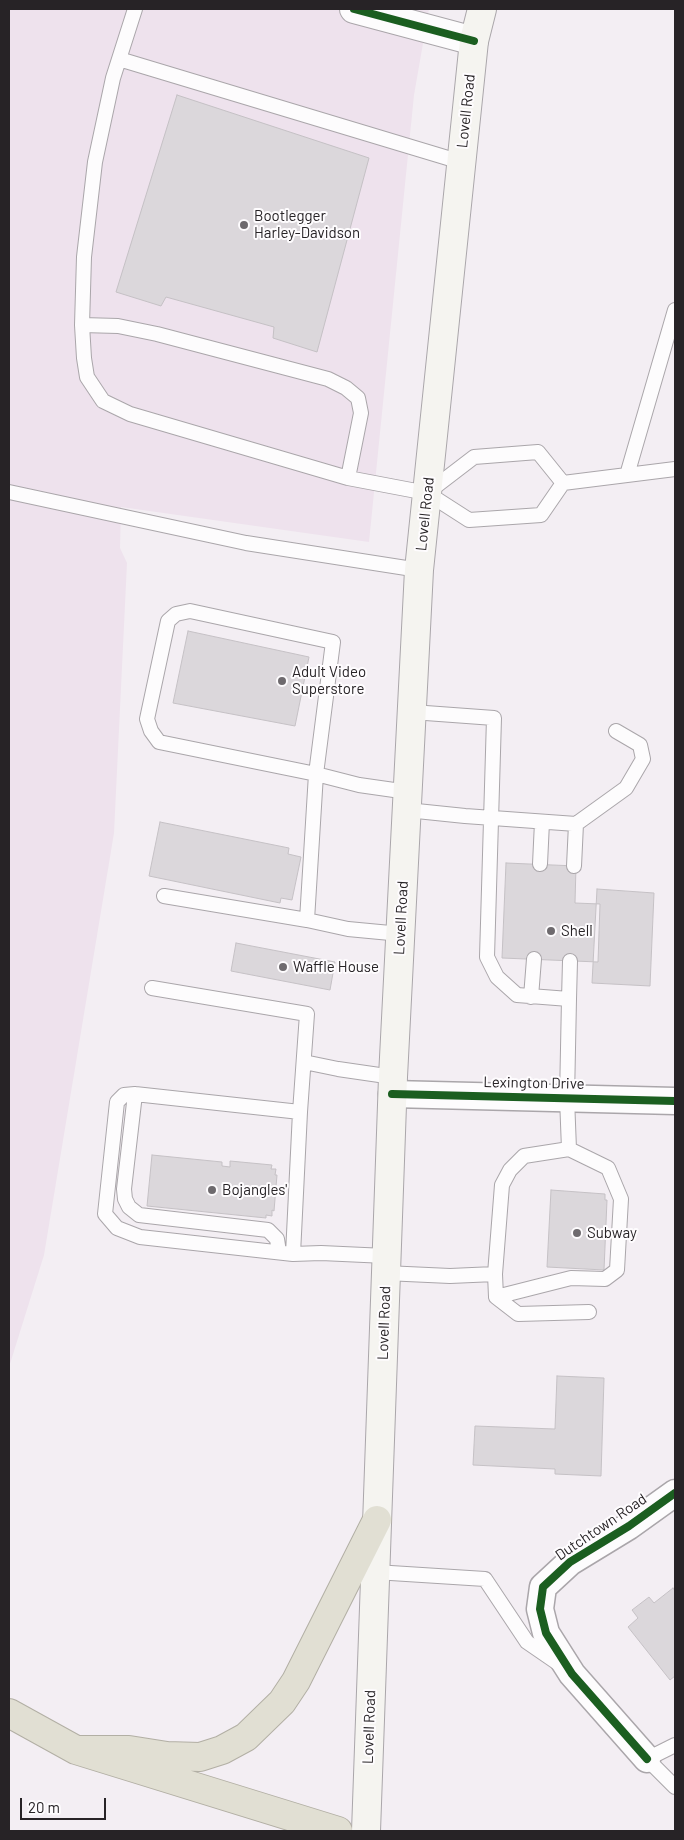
<!DOCTYPE html>
<html>
<head>
<meta charset="utf-8">
<style>
  body { margin:0 }
  #map { position:relative; width:684px; height:1840px; overflow:hidden; background:#f3eef3; font-family:Barlow,sans-serif }
  canvas { display:block }
  .frame { position:absolute; inset:0; border:10px solid #272326; pointer-events:none }
  .scale { position:absolute; left:20px; top:1798px; width:86px; height:22px; box-sizing:border-box; border:2px solid #272326; border-top:0; padding-left:6px; font-size:15px; line-height:18px; white-space:nowrap; color:#272326; -webkit-text-stroke:4px #fefcfe; paint-order:stroke }
</style>
</head>
<body>
<div id="map">
<canvas width="684" height="1840"></canvas>
<div class="frame"></div>
<div class="scale">20 m</div>
</div>
<script>
const ctx = document.querySelector('canvas').getContext('2d');
ctx.lineJoin = 'round';
function fill(path, color) { ctx.fillStyle = color; ctx.fill(path, 'evenodd'); }
const shape = rows => new Path2D(rows.map(r => 'M' + r).join(''));
function trace(path, color, width, dash) { ctx.strokeStyle = color; ctx.lineWidth = width; ctx.lineCap = dash ? 'butt' : 'round'; ctx.setLineDash(dash || []); ctx.stroke(path); }
function drawText(font, color, halo, rows, align = 'center') {
  ctx.font = font + ' Barlow,sans-serif'; ctx.lineWidth = 4; ctx.setLineDash([]); ctx.textBaseline = 'middle'; ctx.strokeStyle = halo; ctx.fillStyle = color; for (const [text, x, y, turn = 0] of rows) {
    ctx.save(); ctx.translate(x, y); ctx.rotate((+turn || 0) * Math.PI / 180); ctx.textAlign = isNaN(turn) ? turn : align; if (halo) ctx.strokeText(text, 0, 0); ctx.fillText(text, 0, 0); ctx.restore();
  }
}
fill(shape([
  [9,9,429,9,414,95,369,542,121,507,120,548,127,563,114,833,44,1255,9,1367]
]), '#eee2ed');
const building = shape([
  [177,95,369,158,317,352,273,338,274,327,166,297,161,306,116,292,177,95],
  [188,631,309,657,295,726,173,703,188,631],
  [160,822,289,848,288,854,301,857,292,900,281,898,280,903,149,876,160,822],
  [506,863,576,866,575,903,600,904,598,962,502,958,506,863],
  [597,889,654,893,650,986,592,983,597,889],
  [236,943,335,962,330,990,231,971,236,943],
  [152,1155,222,1162,222,1166,230,1167,230,1161,272,1165,271,1169,276,1169,275,1175,277,1175,274,1211,272,1210,272,1216,266,1215,266,1218,147,1206,152,1155],
  [551,1190,605,1194,605,1200,607,1200,604,1270,547,1267,551,1190],
  [557,1376,604,1378,601,1476,555,1474,555,1469,473,1465,475,1426,555,1429,557,1376],
  [673,1588,675,1591,675,1676,670,1680,628,1627,638,1618,632,1610,649,1597,654,1603,673,1588]
]);
fill(building, '#dbd7db');
trace(building, '#c5c1c5', 1);
const service = shape([
  [135,9,113,78,95,162,84,257,82,325,84,358,87,377,103,401,130,414,348,478,427,493],
  [119,59,461,162],
  [82,325,118,326,157,334,328,379,346,388,358,398,361,413,348,478],
  [538,452,563,483,541,515,469,520,427,493,474,457,538,452],
  [627,475,675,310],
  [563,483,675,469],
  [9,492,246,543,419,570],
  [412,712,494,718,487,957,497,977,517,995,569,999,567,1098,569,1149,524,1156,510,1170,502,1185,495,1274,496,1297,518,1314,589,1312],
  [407,810,465,816,576,824,626,788,643,759,640,745,616,731],
  [540,864,542,822],
  [574,866,576,824],
  [164,896,307,920,316,774,333,642,190,611,176,614,168,621,147,719,151,731,159,742,316,774,359,785,408,792],
  [307,920,348,929,401,934],
  [152,988,307,1014,300,1112,135,1094,124,1095,117,1102,105,1214,117,1228,140,1237,293,1254,321,1253,386,1256],
  [531,997,534,959],
  [569,999,570,961],
  [304,1062,338,1069,393,1077],
  [135,1094,124,1189,125,1199,129,1207,139,1215,268,1230,277,1239,279,1252],
  [293,1254,300,1112],
  [385,1273,450,1276,495,1274],
  [496,1297,571,1278,605,1279,617,1270,621,1199,608,1168,569,1149],
  [375,1572,485,1579,527,1642,559,1664],
  [675,1745,647,1759,675,1787]
]);
const minor = shape([
  [392,1094,675,1101],
  [647,1759,572,1674,546,1633,540,1609,543,1587,570,1562,629,1526,675,1493]
]);
const tertiary = shape([
  [354,9,474,41]
]);
const secondary = shape([
  [366,1831,393,1077,419,570,474,41,482,9]
]);
const motorway = shape([
  [9,1713,76,1750,338,1831],
  [76,1750,129,1750,167,1756,200,1757,222,1750,246,1737,282,1702,296,1681,377,1520]
]);
trace(service, '#aaa6aa', 16);
trace(minor, '#aaa6aa', 29);
trace(tertiary, '#aaa6aa', 30);
trace(secondary, '#aaa6aa', 30);
trace(motorway, '#b2afa4', 30);
trace(service, '#fdfcfd', 14);
trace(minor, '#fdfcfd', 26);
trace(tertiary, '#fdfcfd', 28);
trace(secondary, '#f5f4f0', 28);
trace(motorway, '#e1dfd3', 28);
trace(shape([
  [354,9,474,41],
  [392,1094,675,1101],
  [647,1759,572,1674,546,1633,540,1609,543,1587,570,1562,629,1526,675,1493]
]), '#1b5e20', 8);
for (const [x, y, r, color] of [
  [244,225,5,"#6e6a6e"],
  [282,681,5,"#6e6a6e"],
  [551,931,5,"#6e6a6e"],
  [283,967,5,"#6e6a6e"],
  [212,1190,5,"#6e6a6e"],
  [577,1233,5,"#6e6a6e"]
]) { const dot = new Path2D(); dot.arc(x, y, r, 0, 2 * Math.PI); ctx.fillStyle = color; ctx.fill(dot); trace(dot, '#fefcfe', 2); }
drawText('15px', '#272326', '#fefcfe', [
  ["Lovell Road",466,111,-84],
  ["Lovell Road",425,514,-84],
  ["Lovell Road",401,918,-87],
  ["Lexington Drive",534,1083,1],
  ["Lovell Road",384,1323,-88],
  ["Dutchtown Road",601,1527,-34],
  ["Lovell Road",369,1727,-88]
]);
drawText('15px', '#272326', '#fefcfe', [
  ["Bootlegger",254,216],
  ["Harley-Davidson",254,233],
  ["Adult Video",292,672],
  ["Superstore",292,689],
  ["Shell",561,931],
  ["Waffle House",293,967],
  ["Bojangles'",222,1190],
  ["Subway",587,1233]
], 'left');
</script>
</body>
</html>
